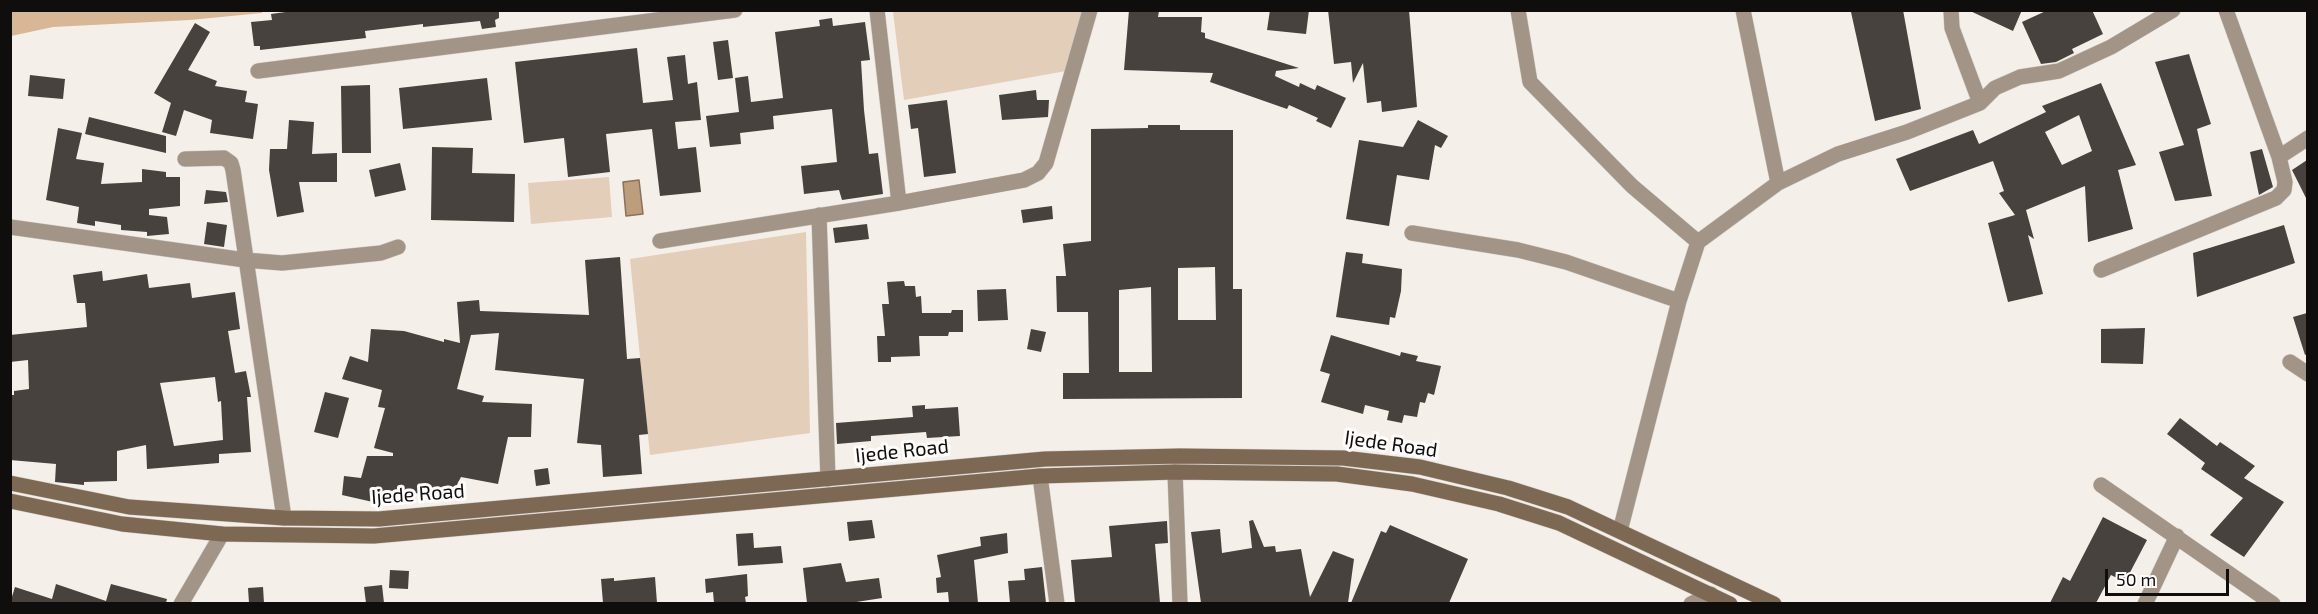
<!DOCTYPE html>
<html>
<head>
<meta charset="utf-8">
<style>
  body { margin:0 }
  #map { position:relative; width:2318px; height:614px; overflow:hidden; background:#f5efe9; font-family:"Exo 2",sans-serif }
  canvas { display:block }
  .frame { position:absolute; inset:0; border:12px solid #100e0c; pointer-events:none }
  .scale { position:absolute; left:2105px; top:569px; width:124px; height:27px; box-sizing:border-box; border:3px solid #100e0c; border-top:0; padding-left:8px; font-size:18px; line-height:21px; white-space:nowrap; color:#100e0c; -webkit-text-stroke:4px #fffdfc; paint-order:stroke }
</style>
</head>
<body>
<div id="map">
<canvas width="2318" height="614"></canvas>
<div class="frame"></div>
<div class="scale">50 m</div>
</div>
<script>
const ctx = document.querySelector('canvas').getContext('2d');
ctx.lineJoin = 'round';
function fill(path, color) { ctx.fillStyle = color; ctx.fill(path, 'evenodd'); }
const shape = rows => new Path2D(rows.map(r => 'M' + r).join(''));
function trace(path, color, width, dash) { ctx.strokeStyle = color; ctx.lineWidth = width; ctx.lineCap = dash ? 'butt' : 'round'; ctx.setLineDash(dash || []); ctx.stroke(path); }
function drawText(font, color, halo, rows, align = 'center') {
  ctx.font = font + ' "Exo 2",sans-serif'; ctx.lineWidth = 6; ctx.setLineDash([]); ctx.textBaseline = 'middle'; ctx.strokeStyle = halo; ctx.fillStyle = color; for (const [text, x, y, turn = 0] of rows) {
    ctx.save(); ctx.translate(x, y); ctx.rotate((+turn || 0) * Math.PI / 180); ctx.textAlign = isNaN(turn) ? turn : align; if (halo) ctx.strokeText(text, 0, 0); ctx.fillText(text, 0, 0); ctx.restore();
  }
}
fill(shape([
  [910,10,1082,11,1066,71,904,100,893,12],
  [609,177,612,217,531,224,528,183],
  [806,232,810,433,650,455,630,259]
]), '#e3ceb9');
fill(shape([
  [262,11,262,13,190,20,53,27,11,36,11,11]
]), '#d8b796');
const water = shape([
  [639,180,643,214,626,216,623,182,639,180]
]);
fill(water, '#bd9d7c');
trace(water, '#89725a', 1.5);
fill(shape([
  [300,10,499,10,499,18,495,20,496,27,482,29,480,21,423,27,423,24,365,31,366,38,260,50,260,46,254,46,251,22,272,20,271,14],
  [1129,10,1159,11,1158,17,1202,17,1201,32,1205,33,1205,38,1299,68,1276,71,1275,76,1299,87,1300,83,1315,90,1317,85,1346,98,1331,128,1316,121,1318,118,1289,105,1287,109,1210,82,1213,73,1124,70],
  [1270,10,1309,10,1306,34,1267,30],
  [1328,10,1409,10,1417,107,1382,112,1381,101,1367,103,1363,63,1353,83,1351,62,1334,64],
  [1863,10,1903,10,1921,109,1875,121,1851,12],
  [1968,10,2022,10,2013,31],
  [2048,10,2092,10,2103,34,2072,49,2074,53,2056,62,2041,64,2022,22],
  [832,18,833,26,865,22,870,60,861,61,864,110,869,154,878,153,883,194,842,200,839,190,804,194,801,166,837,162,832,109,773,116,774,129,740,133,741,144,710,147,706,116,739,112,735,78,748,76,751,102,783,98,775,32,820,26,819,20],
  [195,23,210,32,188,70,217,81,215,86,247,91,245,102,258,104,253,139,210,133,212,120,184,110,176,136,162,132,171,103,154,93],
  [728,40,733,78,718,80,713,42],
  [637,48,643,103,673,100,667,57,685,55,688,84,697,82,701,120,675,122,678,149,696,147,701,192,660,196,652,129,606,134,610,172,568,177,564,138,524,143,515,62],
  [2189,54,2211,124,2197,129,2212,196,2175,201,2159,152,2184,145,2155,62],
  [30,75,65,79,63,99,28,96],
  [487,78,492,120,403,129,399,88],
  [2101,83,2136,165,2118,170,2133,229,2088,242,2085,186,2026,210,2034,239,2028,235,2043,294,2008,302,1988,223,2015,215,1999,193,2004,191,1993,161,1910,191,1896,159,1973,130,1979,144,2046,112,2042,106],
  [2079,115,2092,151,2062,165,2045,132],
  [370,85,371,153,342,153,341,86],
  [1036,90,1037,100,1049,100,1048,117,1002,120,999,95],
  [947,100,956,173,924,177,918,128,911,129,908,105],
  [89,117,166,136,166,153,85,134],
  [289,120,314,122,312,154,337,153,337,182,299,182,304,212,277,217,269,170,270,149,287,149],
  [1418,120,1448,136,1441,148,1435,145,1429,180,1397,175,1389,226,1346,219,1359,140,1403,147],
  [1148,125,1180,125,1180,130,1233,130,1233,289,1242,289,1242,398,1063,399,1063,373,1089,373,1088,312,1057,312,1056,276,1066,276,1063,244,1091,241,1091,129,1148,128],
  [1215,267,1216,320,1178,320,1178,268],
  [1151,287,1152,372,1119,372,1119,290],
  [58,128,82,133,76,159,104,163,101,184,142,182,142,169,166,172,166,177,180,177,180,206,149,209,149,215,167,217,169,234,147,236,147,232,121,230,121,225,95,221,95,226,77,223,79,207,46,200],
  [432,147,473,148,472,173,515,174,514,222,431,220],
  [2262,149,2273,187,2259,195,2250,152],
  [2307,160,2307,200,2292,170],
  [400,163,406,190,375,197,369,170],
  [206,190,226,192,228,202,204,204],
  [1052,206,1053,219,1023,223,1021,210],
  [207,222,227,225,224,247,204,244],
  [867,224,869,239,835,243,833,228],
  [2284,225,2295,263,2197,297,2193,253],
  [1346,252,1363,254,1362,263,1402,269,1401,291,1395,318,1390,317,1389,325,1336,317],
  [620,257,627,359,640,358,648,434,639,435,642,474,603,477,601,445,577,443,584,379,495,370,499,333,471,335,457,389,484,396,482,402,532,404,531,437,508,437,498,484,461,477,449,500,401,490,397,504,387,501,386,505,342,495,344,476,361,478,367,456,393,456,393,453,374,448,385,408,378,407,382,390,342,379,350,356,368,362,371,329,404,331,444,342,444,339,460,343,457,302,479,300,480,311,589,315,585,260],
  [102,271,103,281,147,274,149,288,190,283,192,298,235,292,240,329,228,331,235,373,246,371,251,397,247,397,251,452,219,454,219,463,147,469,146,445,117,451,117,481,84,482,84,485,55,482,56,464,10,460,10,395,14,395,14,391,29,389,28,360,10,362,10,335,87,327,85,303,77,303,73,275],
  [215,377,218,402,221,401,223,440,174,446,160,383],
  [904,281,905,286,915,286,916,297,921,296,922,313,951,313,952,310,963,310,963,332,949,332,948,336,919,336,920,356,891,357,891,362,878,362,877,336,885,336,882,304,889,304,887,282],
  [1006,289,1008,320,978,321,977,290],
  [2307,313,2307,354,2305,355,2293,317],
  [2145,328,2143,364,2101,363,2101,329],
  [1031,329,1046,332,1041,352,1027,349],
  [1331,335,1400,356,1401,352,1418,356,1416,361,1441,366,1434,395,1428,393,1425,403,1420,402,1417,417,1404,415,1402,423,1387,420,1389,411,1365,405,1363,414,1321,402,1330,374,1320,371],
  [325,392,349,398,338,438,314,432],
  [925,405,925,409,958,407,960,436,927,438,926,432,871,436,871,441,837,444,836,423,913,417,912,406],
  [2180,418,2217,446,2220,442,2255,466,2244,478,2284,502,2244,557,2210,535,2243,498,2201,469,2205,463,2167,434],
  [548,468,550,484,536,486,534,470],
  [2103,517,2147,540,2125,582,2111,575,2096,603,2050,603,2063,577,2070,581],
  [872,520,875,538,849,541,847,522],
  [1253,520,1264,547,1275,546,1276,552,1301,549,1310,597,1333,551,1354,559,1348,603,1201,603,1191,532,1220,529,1222,553,1252,548,1249,521],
  [1167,521,1168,543,1155,544,1160,603,1075,603,1071,560,1112,557,1109,526],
  [1390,525,1468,559,1449,603,1351,603,1381,531,1386,533],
  [753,533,754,548,781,546,783,563,738,566,736,534],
  [1007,533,1008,553,974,560,978,603,949,603,948,592,937,593,936,578,941,577,937,555,981,546,980,537],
  [841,563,846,582,879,578,882,598,850,603,807,603,803,568],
  [1042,567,1046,603,1010,603,1008,581,1025,580,1024,569],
  [390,570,409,571,408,589,389,588],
  [747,574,748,596,745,597,746,603,714,603,713,592,706,593,705,579],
  [655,577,657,603,603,603,601,579,614,578,614,581],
  [56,584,106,601,111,584,167,599,166,603,10,603,15,587,52,599],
  [382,585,384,603,366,603,364,587],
  [263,587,264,603,249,603,248,588]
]), '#47423d');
const minor = shape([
  [877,10,899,203],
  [1518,10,1530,82,1632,186,1698,242,1679,301,1620,531],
  [1743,10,1778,183],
  [1951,10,1952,28,1980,103],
  [258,71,735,10],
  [2279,157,2308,138],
  [185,159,224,158,231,163,233,170,284,518],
  [819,215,828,479],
  [10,227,245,260,282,263,381,253,398,247],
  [1412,233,1518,250,1566,262,1679,301],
  [660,241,899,203,1024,180,1038,173,1046,163,1090,10],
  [1698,242,1778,183,1838,154,1907,132,1980,103,1995,88,2020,77,2059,71,2111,47,2173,10],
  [2101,270,2276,198,2284,190,2285,182,2279,157,2226,10],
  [2290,362,2308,374],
  [1175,472,1180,604],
  [1040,476,1057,604],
  [2101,485,2273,604],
  [181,604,222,534],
  [1691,604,1711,594],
  [2145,604,2177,536]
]);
const secondary = shape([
  [10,483,129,507,284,518,379,519,1045,459,1180,456,1343,458,1420,467,1508,488,1568,507,1774,604],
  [10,501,122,524,222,534,374,536,1040,476,1175,472,1337,474,1412,484,1499,504,1559,523,1730,604]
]);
trace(minor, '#d0cbc6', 16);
trace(secondary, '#d0cbc6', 16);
trace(minor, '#a29486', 15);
trace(secondary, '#7c6853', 15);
drawText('20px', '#100e0c', '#fffdfc', [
  ["Ijede Road",1391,444,8],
  ["Ijede Road",902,451,-6],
  ["Ijede Road",418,494,-4]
]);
</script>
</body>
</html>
